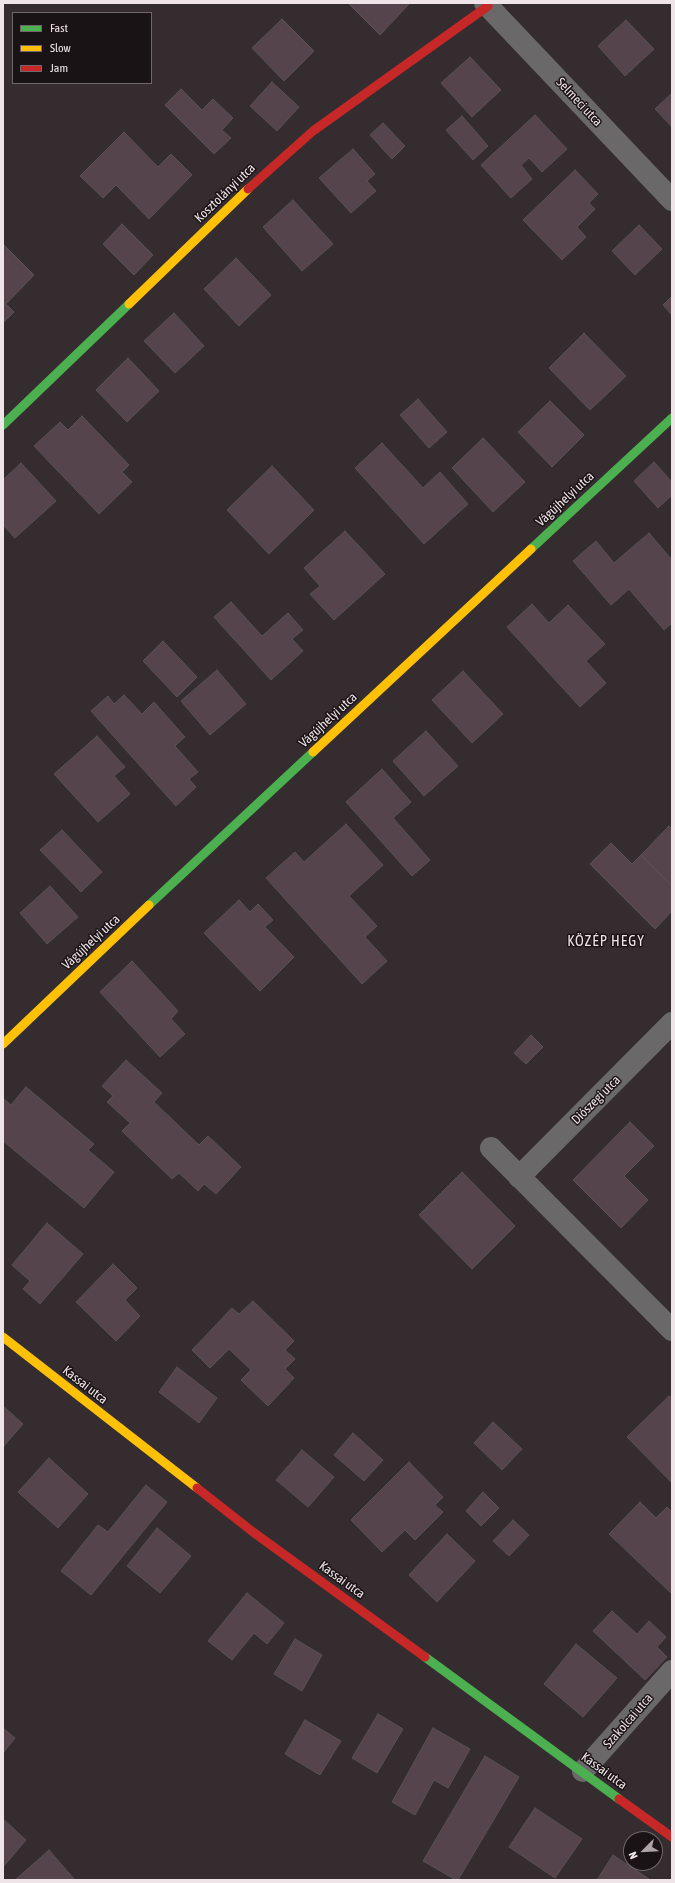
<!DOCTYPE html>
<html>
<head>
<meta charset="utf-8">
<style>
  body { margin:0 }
  #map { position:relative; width:675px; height:1883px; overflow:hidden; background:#342c2f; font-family:"Asap Condensed",sans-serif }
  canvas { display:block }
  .frame { position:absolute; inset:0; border:4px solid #efe5e8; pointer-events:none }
  .legend { position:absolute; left:12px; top:12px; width:140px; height:72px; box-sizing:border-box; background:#1a1316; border:1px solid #6f676a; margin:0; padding:5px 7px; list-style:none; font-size:12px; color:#efe5e8 }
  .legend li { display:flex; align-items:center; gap:8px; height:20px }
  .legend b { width:20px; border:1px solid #6f676a }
  .north { position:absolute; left:623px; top:1831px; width:40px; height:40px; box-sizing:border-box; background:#1a1316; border:1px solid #6f676a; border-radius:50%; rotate:246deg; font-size:11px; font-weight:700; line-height:16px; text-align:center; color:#efe5e8 }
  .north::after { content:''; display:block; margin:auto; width:14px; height:18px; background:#aea4a7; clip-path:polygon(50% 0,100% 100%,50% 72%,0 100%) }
</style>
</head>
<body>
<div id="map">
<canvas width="675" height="1883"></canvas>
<div class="frame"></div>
<ul class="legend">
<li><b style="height:5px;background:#4caf50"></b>Fast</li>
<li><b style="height:5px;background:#ffc107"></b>Slow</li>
<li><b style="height:5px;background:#c62828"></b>Jam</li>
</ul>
<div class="north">N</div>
</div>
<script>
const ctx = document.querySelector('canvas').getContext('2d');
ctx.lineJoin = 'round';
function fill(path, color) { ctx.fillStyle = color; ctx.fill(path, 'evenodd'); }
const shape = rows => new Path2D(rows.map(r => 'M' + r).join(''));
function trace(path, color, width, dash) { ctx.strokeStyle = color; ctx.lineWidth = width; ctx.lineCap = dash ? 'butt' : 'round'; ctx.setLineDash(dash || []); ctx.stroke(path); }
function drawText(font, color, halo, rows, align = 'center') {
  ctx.font = font + ' "Asap Condensed",sans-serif'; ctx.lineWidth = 3; ctx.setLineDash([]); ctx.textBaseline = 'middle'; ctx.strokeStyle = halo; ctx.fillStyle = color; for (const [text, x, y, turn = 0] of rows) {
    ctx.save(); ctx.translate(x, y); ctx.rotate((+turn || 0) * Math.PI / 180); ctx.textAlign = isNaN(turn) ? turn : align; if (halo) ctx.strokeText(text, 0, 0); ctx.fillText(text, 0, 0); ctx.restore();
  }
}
const building = shape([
  [348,3,410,3,380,35,348,3],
  [282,19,314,51,284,81,252,48,282,19],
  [626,20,654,49,625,76,598,46,626,20],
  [470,57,501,90,472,117,441,83,470,57],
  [272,82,299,107,277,131,250,106,272,82],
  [181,89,202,110,213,99,233,118,222,130,231,138,214,154,165,105,181,89],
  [672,93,672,127,655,109,672,93],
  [535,115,567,149,542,172,529,158,521,165,532,179,511,198,481,165,535,115],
  [462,116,488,146,473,160,446,130,462,116],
  [383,123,405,146,392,159,370,135,383,123],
  [124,132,158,167,171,154,192,175,149,219,116,185,103,198,80,176,124,132],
  [353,149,375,174,367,181,376,191,351,213,319,178,353,149],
  [575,170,598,194,589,203,595,209,577,227,586,237,562,260,523,220,575,170],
  [293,200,333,244,302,271,263,227,293,200],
  [122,224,153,255,134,275,103,244,122,224],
  [639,225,662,249,635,275,612,251,639,225],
  [3,244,34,275,6,304,14,312,3,323,3,244],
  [236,258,271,295,239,326,204,289,236,258],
  [672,296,672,315,663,305,672,296],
  [174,313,204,346,175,373,144,341,174,313],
  [584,333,626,376,590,410,549,368,584,333],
  [128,358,159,391,127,422,96,390,128,358],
  [418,399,447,432,429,448,400,415,418,399],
  [550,401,584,435,552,467,518,432,550,401],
  [82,416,129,465,122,472,132,482,99,514,34,446,60,422,68,430,82,416],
  [483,438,525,482,493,512,452,468,483,438],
  [382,443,423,488,440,472,468,504,424,544,355,468,382,443],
  [654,462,672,482,672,495,658,508,634,481,654,462],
  [21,463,56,501,15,538,3,525,3,480,21,463],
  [272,466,314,510,269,554,227,510,272,466],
  [345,531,385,574,334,620,310,594,320,586,304,568,345,531],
  [649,533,672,560,672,623,664,630,629,589,611,605,573,561,596,541,614,563,649,533],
  [231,602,262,636,288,613,303,630,292,639,303,651,271,680,214,617,231,602],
  [532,604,549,623,568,605,605,644,586,661,606,683,580,707,507,627,532,604],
  [163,641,197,677,177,697,143,661,163,641],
  [217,670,246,704,210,735,181,701,217,670],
  [463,671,503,714,472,743,432,700,463,671],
  [124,695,142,714,154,702,185,737,175,746,198,772,189,779,196,787,176,806,91,711,108,696,114,704,124,695],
  [426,731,458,766,424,796,393,761,426,731],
  [97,736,125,767,114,776,130,794,98,822,54,774,97,736],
  [382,769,411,802,393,818,430,860,412,876,346,802,382,769],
  [346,824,383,865,349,896,377,926,365,937,387,961,362,984,266,878,295,852,304,862,346,824],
  [669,826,672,829,672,886,641,855,669,826],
  [62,830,102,872,81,892,40,850,62,830],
  [611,843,632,864,641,855,672,886,672,911,655,929,590,864,611,843],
  [50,886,78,917,47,944,20,913,50,886],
  [239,900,250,912,258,904,273,920,265,927,294,957,260,991,204,933,239,900],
  [132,961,178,1011,171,1019,185,1034,160,1057,100,992,132,961],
  [531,1035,543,1047,526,1064,514,1053,531,1035],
  [126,1060,162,1093,154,1102,199,1145,208,1136,241,1167,216,1194,204,1184,198,1191,179,1173,172,1179,122,1131,130,1123,107,1102,113,1096,102,1086,126,1060],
  [26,1087,94,1144,88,1150,114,1172,84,1208,3,1141,3,1098,11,1105,26,1087],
  [630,1122,654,1146,624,1176,648,1200,621,1228,573,1180,630,1122],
  [462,1172,515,1226,472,1269,419,1215,462,1172],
  [47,1223,83,1254,40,1304,23,1289,30,1281,12,1265,47,1223],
  [113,1264,137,1288,125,1300,140,1316,116,1341,76,1302,113,1264],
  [253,1301,294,1341,285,1350,295,1359,285,1369,294,1378,268,1406,241,1380,251,1370,229,1349,210,1368,192,1350,232,1308,239,1314,253,1301],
  [177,1367,217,1398,199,1423,159,1392,177,1367],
  [669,1396,672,1398,672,1483,627,1437,669,1396],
  [3,1406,23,1424,3,1447,3,1406],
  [493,1422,522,1449,502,1470,474,1443,493,1422],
  [353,1433,383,1460,364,1481,334,1455,353,1433],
  [302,1450,334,1477,308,1507,276,1480,302,1450],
  [49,1458,88,1494,58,1528,18,1492,49,1458],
  [409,1462,443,1497,435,1505,443,1512,415,1540,405,1530,382,1552,351,1520,409,1462],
  [146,1485,167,1502,91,1595,61,1571,98,1525,108,1532,146,1485],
  [483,1492,499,1508,481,1526,466,1511,483,1492],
  [640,1502,656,1518,667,1507,672,1512,672,1594,609,1534,640,1502],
  [513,1520,529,1535,509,1556,493,1541,513,1520],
  [157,1528,191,1556,160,1593,127,1566,157,1528],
  [447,1534,475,1561,437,1602,409,1575,447,1534],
  [247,1593,284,1623,267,1644,254,1633,232,1660,208,1641,247,1593],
  [612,1611,637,1634,649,1621,666,1637,657,1647,667,1657,645,1680,593,1631,612,1611],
  [295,1639,322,1655,302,1691,274,1674,295,1639],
  [576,1644,617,1678,583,1717,544,1684,576,1644],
  [378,1714,403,1729,377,1773,352,1758,378,1714],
  [305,1720,341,1741,320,1775,285,1754,305,1720],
  [3,1728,15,1738,3,1753,3,1728],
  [433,1728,470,1749,448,1788,434,1780,415,1815,392,1802,433,1728],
  [485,1756,519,1777,458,1880,456,1880,423,1861,485,1756],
  [535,1808,582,1839,555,1878,509,1847,535,1808],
  [3,1819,26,1840,3,1867,3,1819],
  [49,1850,75,1880,15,1880,49,1850],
  [613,1855,649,1879,649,1880,597,1880,613,1855]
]);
fill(building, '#55444b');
trace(building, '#585254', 1);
trace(shape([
  [485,3,672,200],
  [491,1148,672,1330],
  [519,1177,672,1023],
  [583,1771,672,1671]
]), '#6b686a', 22);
trace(shape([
  [3,425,129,304],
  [531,549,672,418],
  [149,905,313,752],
  [425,1657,619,1799]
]), '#4caf50', 9);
trace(shape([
  [129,304,248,189],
  [313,752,531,549],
  [3,1044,149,905],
  [3,1337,197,1488]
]), '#ffc107', 9);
trace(shape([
  [248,189,313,131,488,6],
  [197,1488,253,1532,425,1657],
  [619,1799,672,1837]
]), '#c62828', 9);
drawText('13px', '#efe5e8', '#1a1316', [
  ["Selmeci utca",579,102,47],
  ["Kosztolányi utca",225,193,-44],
  ["Vágújhelyi utca",565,499,-43],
  ["Vágújhelyi utca",328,720,-43],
  ["Vágújhelyi utca",91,942,-43],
  ["Diószegi utca",596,1100,-45],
  ["Kassai utca",85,1385,38],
  ["Kassai utca",342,1580,36],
  ["Szakolcai utca",628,1721,-49],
  ["Kassai utca",604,1771,36]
]);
ctx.letterSpacing = '1px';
drawText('15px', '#efe5e8', '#1a1316', [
  ["KÖZÉP HEGY",606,941]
]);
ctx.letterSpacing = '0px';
</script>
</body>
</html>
